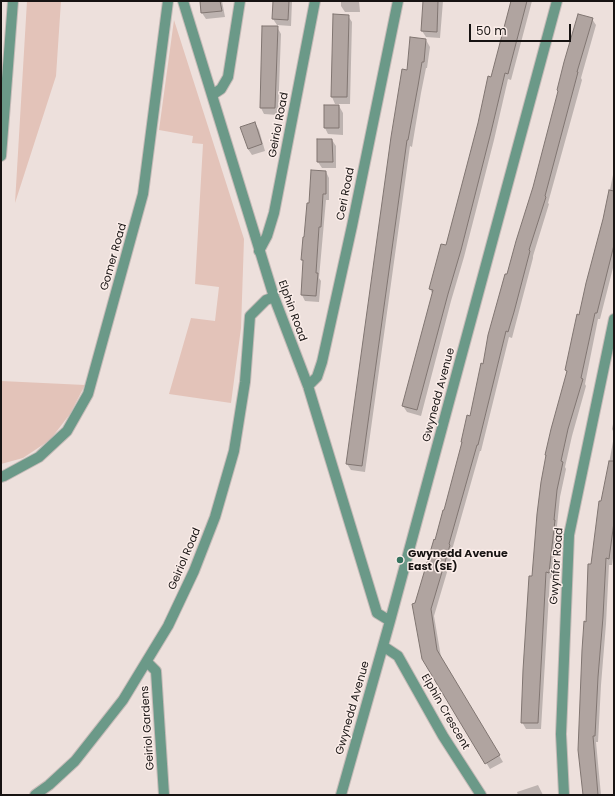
<!DOCTYPE html>
<html>
<head>
<meta charset="utf-8">
<style>
  body { margin:0 }
  #map { position:relative; width:615px; height:796px; overflow:hidden; background:#ede0dc; font-family:Poppins,sans-serif }
  canvas { display:block }
  .frame { position:absolute; inset:0; border:2px solid #171312; pointer-events:none }
  .scale { position:absolute; left:469px; top:24px; width:102px; height:18px; box-sizing:border-box; border:2px solid #171312; border-top:0; padding-left:5px; font-size:12px; line-height:14px; white-space:nowrap; color:#171312; -webkit-text-stroke:3px #fbede9; paint-order:stroke }
</style>
</head>
<body>
<div id="map">
<canvas width="615" height="796"></canvas>
<div class="frame"></div>
<div class="scale">50 m</div>
</div>
<script>
const ctx = document.querySelector('canvas').getContext('2d');
ctx.lineJoin = 'round';
function fill(path, color) { ctx.fillStyle = color; ctx.fill(path, 'evenodd'); }
const shape = rows => new Path2D(rows.map(r => 'M' + r).join(''));
function trace(path, color, width, dash) { ctx.strokeStyle = color; ctx.lineWidth = width; ctx.lineCap = dash ? 'butt' : 'round'; ctx.setLineDash(dash || []); ctx.stroke(path); }
function drawText(font, color, halo, rows, align = 'center') {
  ctx.font = font + ' Poppins,sans-serif'; ctx.lineWidth = 3; ctx.setLineDash([]); ctx.textBaseline = 'middle'; ctx.strokeStyle = halo; ctx.fillStyle = color; for (const [text, x, y, turn = 0] of rows) {
    ctx.save(); ctx.translate(x, y); ctx.rotate((+turn || 0) * Math.PI / 180); ctx.textAlign = isNaN(turn) ? turn : align; if (halo) ctx.strokeText(text, 0, 0); ctx.fillText(text, 0, 0); ctx.restore();
  }
}
fill(shape([
  [27,1,61,1,56,76,15,203],
  [174,20,244,239,241,328,231,403,169,394,191,318,215,321,219,287,195,284,203,144,192,143,193,136,159,130],
  [1,381,85,385,70,414,50,440,23,458,1,464]
]), '#e3c3b9');
fill(shape([
  [200,1,222,1,225,17,206,19,202,13],
  [274,1,292,1,291,26,277,25,273,19],
  [341,1,359,1,360,12,345,12,341,6],
  [424,1,443,1,440,38,426,37,422,31],
  [513,1,532,1,511,80,508,79,494,140,464,257,451,301,421,416,407,412,403,406,433,295,430,289,446,246],
  [348,16,352,22,350,104,335,104,332,97],
  [592,19,596,25,581,78,582,80,548,203,549,204,533,256,533,258,512,338,509,337,481,451,480,451,452,550,453,552,434,616,441,657,503,762,490,769,423,658,416,604,445,512,508,276],
  [277,27,281,34,278,115,264,114,261,108],
  [426,40,430,47,427,68,426,68,421,93,412,147,410,146,365,472,351,470,347,464,408,71],
  [339,106,343,113,343,135,328,134,325,128],
  [255,123,259,130,265,151,252,155,248,149],
  [332,140,336,146,336,168,322,168,318,162],
  [614,170,614,264,600,319,598,319,585,384,586,386,572,436,565,467,566,469,560,497,557,526,558,528,552,579,550,578,541,729,526,729,522,722,533,577,567,372,566,370,604,219],
  [326,172,329,178,329,200,326,200,319,278,321,281,319,302,305,301,302,295,304,263,302,260,304,238,305,238,310,204],
  [614,419,614,433,612,429],
  [614,436,614,551,612,565,609,565,606,624,601,685,598,742,596,742,601,795,583,795,587,623,592,565,602,502],
  [538,785,543,795,518,795,517,792]
]), '#0003');
const building = shape([
  [200,1,220,1,222,11,201,13,200,1],
  [273,1,289,1,288,20,272,19,273,1],
  [423,1,438,1,437,32,421,31,423,1],
  [511,1,527,1,508,74,505,73,491,132,461,250,448,294,417,410,402,406,433,290,429,289,441,244,446,245,478,123,488,76,491,77,511,1],
  [333,14,349,15,347,97,331,97,333,14],
  [578,14,593,18,577,72,578,72,545,196,546,197,529,250,530,251,514,312,508,332,506,331,478,445,477,445,449,544,450,545,431,609,437,650,500,755,485,764,422,659,412,604,415,603,434,539,435,540,443,510,444,510,462,442,461,442,467,415,470,416,481,363,483,364,488,335,505,274,507,274,516,241,533,187,558,91,557,90,564,62,578,14],
  [262,26,278,26,275,108,260,108,262,26],
  [410,37,426,39,424,62,422,62,418,86,408,140,407,140,362,466,346,464,391,137,402,69,407,70,410,37],
  [324,105,339,105,339,128,324,128,324,105],
  [255,122,262,144,248,149,240,127,255,122],
  [317,139,332,139,333,162,317,162,317,139],
  [311,170,326,171,326,194,323,194,321,227,319,227,316,273,318,273,316,296,301,295,303,260,301,260,303,237,304,237,307,203,309,203,311,170],
  [609,190,614,191,614,245,597,313,595,313,581,378,583,379,568,429,561,461,563,462,557,490,554,520,555,520,549,573,546,572,538,723,521,723,523,670,529,576,532,576,537,514,541,482,546,455,545,455,551,429,567,371,565,370,577,314,579,315,586,283,603,219,609,190],
  [609,461,614,461,614,522,609,559,606,558,603,617,598,677,595,736,593,736,598,795,583,795,578,750,582,650,584,621,586,622,588,564,591,564,599,501,601,501,609,461]
]);
fill(building, '#b0a4a0');
trace(building, '#807571', 1);
const minor = shape([
  [183,1,274,297,308,386,377,613,390,621],
  [212,95,221,89,228,77,240,1],
  [1,156,13,1],
  [259,251,267,236,274,213,315,1],
  [308,386,317,377,322,362,352,226,398,1],
  [1,477,4,476,39,457,67,431,88,394,143,194,168,1],
  [383,646,398,656,443,736,481,795],
  [147,662,156,671,164,795],
  [35,795,49,785,75,761,123,700,168,626,194,571,215,517,234,451,245,382,250,316,266,300,274,297],
  [341,795,390,621,557,1],
  [564,795,561,734,569,535,614,319]
]);
trace(minor, '#c6bbb8', 12);
trace(minor, '#6b9988', 10);
for (const [x, y, r, color] of [
  [400,560,4,"#367460"]
]) { const dot = new Path2D(); dot.arc(x, y, r, 0, 2 * Math.PI); ctx.fillStyle = color; ctx.fill(dot); trace(dot, '#fbede9', 1.5); }
drawText('11px', '#171312', '#fbede9', [
  ["Geiriol Road",279,125,-79],
  ["Ceri Road",346,194,-79],
  ["Gomer Road",114,257,-74],
  ["Elphin Road",292,311,70],
  ["Gwynedd Avenue",439,395,-75],
  ["Geiriol Road",185,559,-67],
  ["Gwynfor Road",557,566,-86],
  ["Gwynedd Avenue",353,708,-74],
  ["Elphin Crescent",445,712,60],
  ["Geiriol Gardens",148,728,-94]
]);
drawText('bold 11px', '#171312', '#fbede9', [
  ["Gwynedd Avenue",408,554],
  ["East (SE)",408,567]
], 'left');
</script>
</body>
</html>
